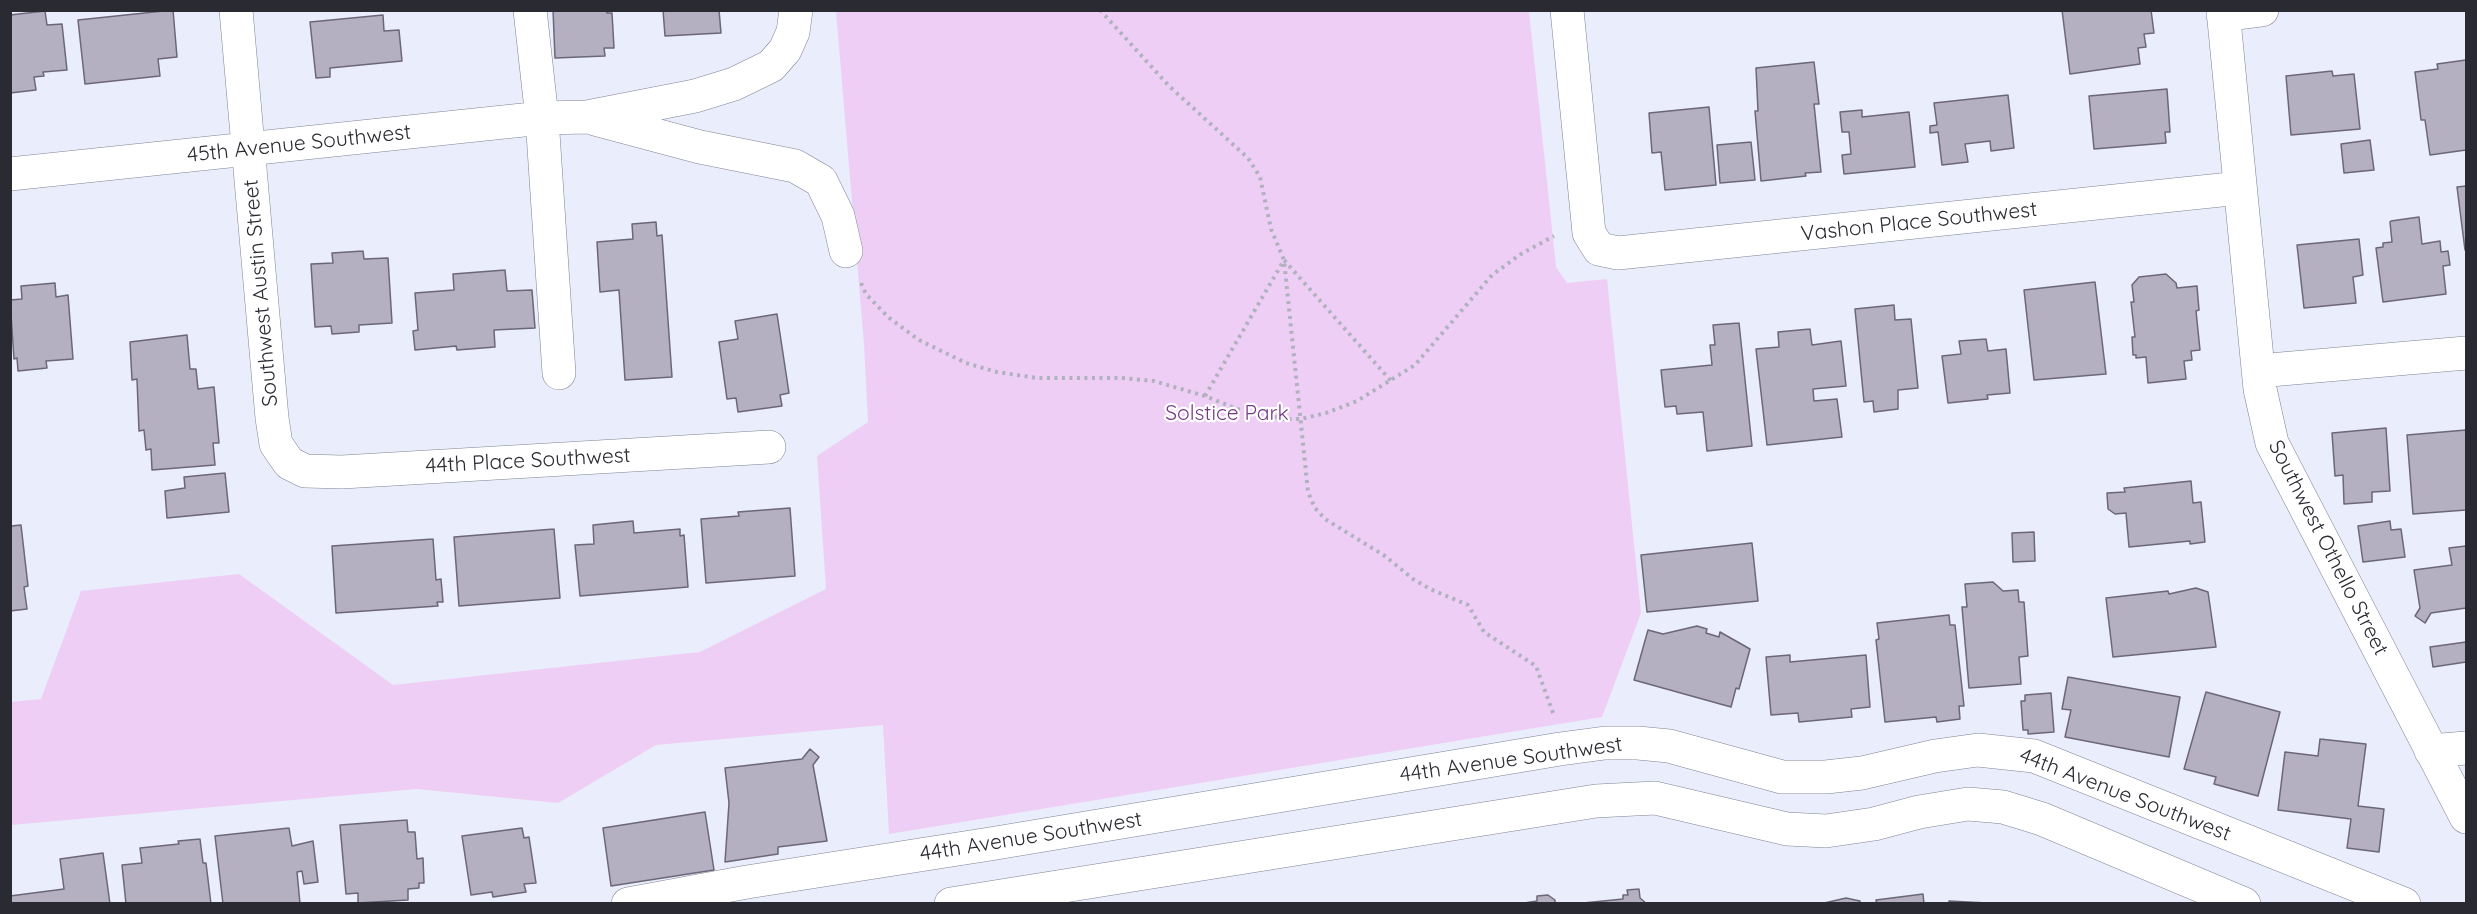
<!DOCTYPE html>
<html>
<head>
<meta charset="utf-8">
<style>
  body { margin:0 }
  #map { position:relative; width:2477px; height:914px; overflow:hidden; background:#e9edfc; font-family:Quicksand,sans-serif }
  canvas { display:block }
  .frame { position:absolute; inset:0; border:12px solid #2a2b32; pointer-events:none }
</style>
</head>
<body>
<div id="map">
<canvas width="2477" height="914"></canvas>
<div class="frame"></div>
</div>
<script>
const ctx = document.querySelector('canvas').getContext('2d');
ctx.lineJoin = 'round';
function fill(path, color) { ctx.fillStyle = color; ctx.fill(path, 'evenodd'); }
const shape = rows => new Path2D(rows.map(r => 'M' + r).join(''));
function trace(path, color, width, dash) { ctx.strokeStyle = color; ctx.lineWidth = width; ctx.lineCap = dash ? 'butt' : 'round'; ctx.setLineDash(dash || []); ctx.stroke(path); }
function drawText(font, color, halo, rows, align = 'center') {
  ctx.font = font + ' Quicksand,sans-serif'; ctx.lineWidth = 4.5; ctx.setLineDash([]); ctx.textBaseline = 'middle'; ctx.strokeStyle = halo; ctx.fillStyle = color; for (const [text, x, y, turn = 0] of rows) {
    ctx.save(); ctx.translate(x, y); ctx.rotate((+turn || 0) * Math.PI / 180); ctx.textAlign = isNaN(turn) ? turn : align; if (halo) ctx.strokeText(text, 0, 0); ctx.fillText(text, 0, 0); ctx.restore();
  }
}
fill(shape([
  [836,11,1529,11,1556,267,1567,283,1607,279,1641,613,1602,717,889,834,883,725,656,745,558,803,417,789,11,825,11,702,41,699,81,591,239,574,393,685,700,652,826,589,817,456,868,422,864,344]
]), '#efcef6');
const building = shape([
  [173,10,177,57,158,59,160,76,85,84,78,20,173,10],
  [553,10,607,10,607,13,612,13,614,48,604,48,605,56,555,58,553,10],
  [663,10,719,10,721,33,665,36,663,10],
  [2062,10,2151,10,2154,33,2144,34,2146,47,2138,48,2140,64,2070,74,2062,10],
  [45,11,47,25,62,24,67,70,43,72,44,76,34,77,36,90,10,93,10,15,45,11],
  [383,15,384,31,399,30,402,61,330,68,330,77,316,78,310,22,383,15],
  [2466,60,2466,150,2430,155,2425,120,2421,120,2415,72,2438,69,2437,64,2466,60],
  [1814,62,1819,104,1814,104,1821,172,1805,173,1806,176,1761,181,1755,111,1758,111,1756,68,1814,62],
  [2332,71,2333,76,2354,74,2360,129,2291,135,2286,76,2332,71],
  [2167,89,2170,132,2165,132,2166,143,2094,149,2089,96,2167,89],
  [2008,95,2014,148,1991,151,1990,141,1965,144,1968,162,1942,165,1938,132,1930,133,1930,126,1937,125,1934,103,2008,95],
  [1709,107,1716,185,1665,190,1661,152,1652,153,1649,113,1709,107],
  [1862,110,1862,117,1909,112,1915,167,1844,174,1842,155,1851,154,1849,132,1842,132,1840,112,1862,110],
  [2370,140,2374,170,2344,173,2341,144,2370,140],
  [1751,142,1755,180,1720,183,1717,145,1751,142],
  [2466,186,2466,250,2465,250,2457,187,2466,186],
  [2419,217,2422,244,2440,241,2441,252,2448,251,2450,265,2443,266,2446,294,2383,302,2376,248,2383,247,2383,243,2392,242,2390,222,2391,221,2419,217],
  [656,222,657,236,662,235,672,377,625,380,619,290,600,292,597,242,633,239,632,224,656,222],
  [2359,239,2363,275,2353,277,2356,303,2304,308,2297,245,2359,239],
  [363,251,364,259,388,258,392,323,359,325,359,332,332,334,331,326,315,327,311,264,333,263,332,253,363,251],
  [505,270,507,291,532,290,535,328,494,330,495,347,457,350,456,346,415,350,413,331,418,330,415,293,454,290,453,274,505,270],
  [2166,274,2176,283,2177,288,2197,286,2199,310,2196,311,2200,350,2191,351,2192,360,2184,361,2186,379,2148,383,2146,357,2136,358,2136,355,2133,355,2132,337,2135,337,2131,302,2134,302,2132,285,2139,277,2166,274],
  [2095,282,2106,374,2034,380,2024,290,2095,282],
  [55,283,56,297,68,295,73,359,46,361,47,368,18,371,17,358,14,359,10,300,22,299,21,286,55,283],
  [1894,305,1895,320,1911,319,1918,388,1898,390,1898,409,1874,412,1873,401,1864,402,1855,309,1894,305],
  [777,314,789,393,780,395,782,406,738,412,736,398,727,399,719,342,738,339,735,321,777,314],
  [1739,323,1752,446,1707,451,1703,412,1677,414,1676,406,1665,407,1661,370,1712,365,1710,345,1715,345,1713,325,1739,323],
  [1810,329,1812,345,1841,341,1846,386,1813,389,1814,401,1837,399,1842,437,1767,445,1756,349,1779,347,1778,332,1810,329],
  [187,335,190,369,196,369,198,389,214,387,219,443,213,443,215,465,152,470,151,449,146,450,144,430,139,431,137,379,132,380,130,342,187,335],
  [1986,339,1988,351,2006,349,2010,393,1987,395,1988,399,1948,403,1942,356,1961,354,1959,341,1986,339],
  [2386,428,2390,491,2372,492,2372,502,2344,504,2343,475,2335,476,2332,433,2386,428],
  [2466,430,2466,510,2413,514,2407,435,2466,430],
  [225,473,229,512,167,518,165,491,185,488,184,477,225,473],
  [2191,481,2193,503,2201,502,2205,542,2190,544,2190,541,2129,547,2126,513,2115,514,2108,509,2107,493,2125,492,2124,488,2191,481],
  [790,508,795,576,706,583,701,519,739,516,738,512,790,508],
  [10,521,11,526,21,525,28,586,24,587,27,609,10,611,10,521],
  [633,521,634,533,680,529,680,536,684,535,688,587,580,596,575,545,594,544,593,525,633,521],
  [2390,521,2391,530,2401,529,2405,557,2363,562,2358,526,2390,521],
  [554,529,560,598,459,606,454,537,554,529],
  [2034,532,2035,561,2013,562,2012,533,2034,532],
  [433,539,436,580,441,579,443,602,437,602,438,606,336,613,332,546,433,539],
  [1752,543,1758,601,1647,612,1641,555,1752,543],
  [2466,546,2466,608,2431,613,2425,623,2415,616,2420,608,2414,570,2452,565,2449,548,2466,546],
  [1993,582,2003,591,2018,590,2019,602,2024,602,2028,656,2019,657,2021,684,1969,688,1962,607,1967,607,1965,584,1993,582],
  [2196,588,2208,592,2216,647,2113,657,2106,598,2168,591,2169,594,2196,588],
  [1949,615,1950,625,1955,625,1964,706,1959,706,1960,719,1937,722,1936,717,1885,722,1876,640,1879,639,1877,623,1949,615],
  [1697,626,1707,629,1706,633,1719,637,1720,632,1750,649,1739,689,1736,688,1731,707,1634,680,1648,630,1663,634,1697,626],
  [2466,642,2466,662,2433,667,2430,647,2466,642],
  [1790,655,1790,662,1866,655,1870,707,1851,709,1852,717,1799,722,1798,713,1771,715,1766,657,1790,655],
  [2068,677,2180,697,2169,757,2065,737,2071,710,2062,709,2068,677],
  [2206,692,2280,712,2258,796,2214,784,2216,777,2184,769,2206,692],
  [2051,693,2054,732,2028,734,2028,730,2023,730,2021,701,2025,701,2025,695,2051,693],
  [2320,739,2366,744,2358,806,2384,809,2379,852,2347,848,2351,819,2278,810,2285,752,2318,756,2320,739],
  [810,749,819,757,813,765,827,841,778,847,778,854,725,862,729,803,725,768,802,759,810,749],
  [705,812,714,870,611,886,603,828,705,812],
  [407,820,408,832,415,832,417,859,423,858,424,883,419,883,419,888,408,889,408,900,358,903,358,893,346,894,340,825,407,820],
  [289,828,292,846,313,841,318,882,304,884,302,871,297,872,300,904,223,904,215,836,289,828],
  [522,828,524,838,529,837,536,883,524,884,526,892,493,897,492,892,471,895,462,836,522,828],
  [200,839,203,863,206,863,211,904,126,904,122,865,142,863,140,848,179,844,178,841,200,839],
  [103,853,110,904,10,904,10,896,64,889,60,859,103,853],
  [1639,889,1640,898,1647,904,1573,904,1623,899,1623,895,1628,895,1627,890,1639,889],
  [1923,894,1924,904,1877,904,1876,900,1923,894],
  [1548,895,1555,900,1555,904,1518,904,1537,901,1537,896,1548,895],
  [1846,898,1860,901,1860,904,1820,904,1846,898],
  [1949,901,2006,904,1949,904,1949,901]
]);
fill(building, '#b4afc1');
trace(building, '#6c6778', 1.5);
const minor = shape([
  [236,10,272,418,276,444,289,463,305,471,342,472,769,447],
  [530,10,542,118,559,373],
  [1567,10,1589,233,1599,249,1618,253,2240,188],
  [2223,10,2260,389,2272,443,2466,817],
  [2223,15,2262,10],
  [595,119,700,147,795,166,821,181,838,216,846,251],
  [10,174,542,118,587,117,695,96,734,84,771,66,785,50,793,32,796,10],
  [2258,371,2466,353],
  [2431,751,2466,748],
  [628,904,747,882,990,844,1560,749,1605,743,1638,743,1669,746,1782,777,1826,777,1862,773,1935,756,1978,750,2034,756,2404,904],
  [951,904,1596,801,1655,798,1787,829,1826,831,1874,824,1919,812,1968,804,2003,807,2042,819,2244,904]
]);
trace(minor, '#7f8494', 34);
trace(shape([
  [1100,10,1169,86,1248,158,1260,177,1271,229,1284,260,1308,492,1315,508,1325,519,1385,556,1413,579,1430,589,1468,605,1484,632,1536,666,1553,713],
  [861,283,866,294,888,317,919,340,966,363,997,372,1037,378,1121,378,1154,381,1205,396,1237,409,1284,419,1301,419,1326,413,1357,401,1415,365,1492,275,1521,254,1554,236],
  [1205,396,1284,260,1391,381]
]), '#afb2be', 4, [3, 4.5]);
trace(minor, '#fff', 33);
drawText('21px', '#2a2b32', '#fff', [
  ["45th Avenue Southwest",299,144,-6],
  ["Vashon Place Southwest",1919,222,-6],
  ["Southwest Austin Street",261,293,-95],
  ["44th Place Southwest",528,461,-3],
  ["Southwest Othello Street",2328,548,63],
  ["44th Avenue Southwest",1511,760,-8],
  ["44th Avenue Southwest",2125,795,21],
  ["44th Avenue Southwest",1031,837,-9]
]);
drawText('21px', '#763785', '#fff', [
  ["Solstice Park",1227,414]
]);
</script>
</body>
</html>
